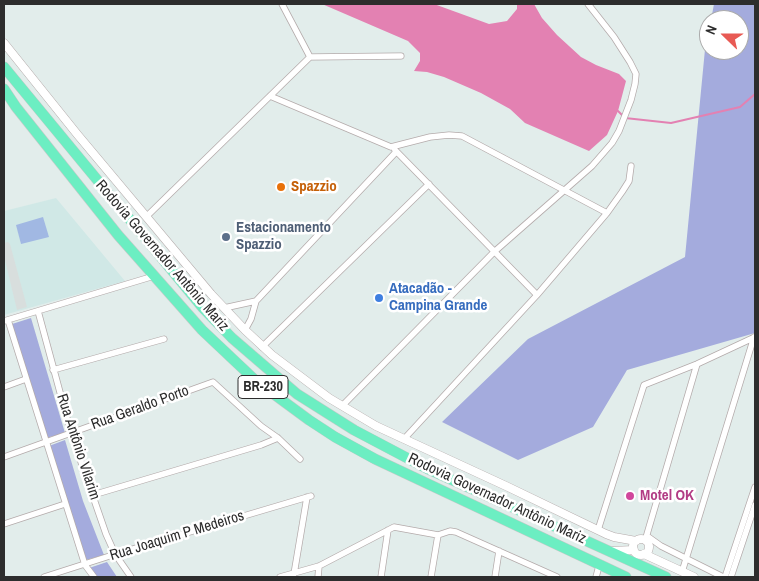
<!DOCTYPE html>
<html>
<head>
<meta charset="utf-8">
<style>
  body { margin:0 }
  #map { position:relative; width:759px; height:581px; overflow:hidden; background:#e2edeb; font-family:"Archivo Narrow",sans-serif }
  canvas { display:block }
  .frame { position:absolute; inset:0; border:5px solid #2d2d2d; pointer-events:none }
  .north { position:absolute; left:699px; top:10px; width:50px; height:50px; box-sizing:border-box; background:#fff; border:1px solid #ababab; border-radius:50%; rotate:292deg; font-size:14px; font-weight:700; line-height:20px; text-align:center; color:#2d2d2d }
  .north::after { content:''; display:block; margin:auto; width:18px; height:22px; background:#e85a54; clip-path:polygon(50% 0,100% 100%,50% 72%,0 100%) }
</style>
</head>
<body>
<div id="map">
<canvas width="759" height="581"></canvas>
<div class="frame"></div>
<div class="north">N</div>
</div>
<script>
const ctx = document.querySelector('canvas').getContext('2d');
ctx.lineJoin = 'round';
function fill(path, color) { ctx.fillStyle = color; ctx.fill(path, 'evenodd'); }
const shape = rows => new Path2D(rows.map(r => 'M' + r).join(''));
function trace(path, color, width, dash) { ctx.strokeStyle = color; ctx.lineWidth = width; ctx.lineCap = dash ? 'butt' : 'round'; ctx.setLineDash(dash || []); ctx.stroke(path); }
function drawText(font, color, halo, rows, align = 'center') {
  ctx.font = font + ' "Archivo Narrow",sans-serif'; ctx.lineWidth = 5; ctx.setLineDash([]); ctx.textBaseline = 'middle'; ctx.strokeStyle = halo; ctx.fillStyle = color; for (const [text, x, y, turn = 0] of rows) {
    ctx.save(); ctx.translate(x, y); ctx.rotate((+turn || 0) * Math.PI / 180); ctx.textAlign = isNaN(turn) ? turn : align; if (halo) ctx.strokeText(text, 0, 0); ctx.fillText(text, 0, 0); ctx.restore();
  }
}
fill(shape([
  [56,198,125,281,4,315,4,211]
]), '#d0e8e6');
fill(shape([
  [714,4,755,4,755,333,627,370,593,427,518,460,442,422,528,339,685,257,706,39,709,27,709,50,739,50,739,20,711,20],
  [31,318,65,433,46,438,12,324],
  [65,440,83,501,104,555,86,560,49,446],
  [107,562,117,577,96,577,89,568]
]), '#a4abdd');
fill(shape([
  [43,217,49,237,21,244,16,225]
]), '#a1b8e3');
fill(shape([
  [8,242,10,244,27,307,17,310,4,256,4,243]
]), '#d8dedd');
fill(shape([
  [322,4,434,4,489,24,507,21,517,9,517,4,534,4,542,18,557,35,581,57,596,65,619,74,626,81,618,111,607,135,589,151,525,123,510,109,481,93,444,77,427,72,414,71,420,61,420,53,408,41]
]), '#e381b2');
trace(shape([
  [618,111,625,118,671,123,740,107,755,94]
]), '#e381b2', 2);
const street = shape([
  [282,4,310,57,401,56],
  [270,96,391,147,430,137,449,135,462,136,607,213],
  [395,150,537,295],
  [147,216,310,57],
  [224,308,256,301],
  [38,311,71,433,106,534,115,554,131,577],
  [8,320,85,565,94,577],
  [4,321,154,276],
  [245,330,251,319,256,301,396,152],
  [262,347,429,184],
  [53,370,164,339],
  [4,387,26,379],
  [342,406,494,252,592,166,612,143,619,131,631,100,635,84,636,74,630,62,614,37,588,4],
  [404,439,537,295,607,213,622,192,629,181,631,166],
  [4,457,213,382,261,426,278,438,300,459],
  [93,495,261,445,278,438],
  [4,524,65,504],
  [598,530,644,385,697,364,755,337],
  [647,536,661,546,723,577],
  [645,541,697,364],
  [682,572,754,337],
  [294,574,307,497],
  [44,577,119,553,311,496],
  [280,577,319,566,394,527,438,535,450,531,456,532,557,577],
  [318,577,319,566],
  [381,577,388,530],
  [431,577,438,535],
  [495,577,499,551],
  [596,577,599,566],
  [725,577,755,487],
  [731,577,755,505]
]);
const secondary = shape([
  [4,43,77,134,211,294,245,330,272,355,329,398,376,426,506,486,606,534,614,537,636,541],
  '633 547a8 8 0 1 1 16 0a8 8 0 1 1-16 0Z',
  [611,551,634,550],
  [644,554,694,577]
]);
const highway = shape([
  [4,67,203,308,232,338,297,394,354,430,428,469,666,577],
  [4,89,16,107,118,235,202,330,256,381,309,420,335,437,375,459,626,577]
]);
trace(street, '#b4abab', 7);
trace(secondary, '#b4abab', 9);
trace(highway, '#c8c8c8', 11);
trace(street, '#fff', 5.5);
trace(secondary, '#fff', 8);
trace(highway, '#6ceec2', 10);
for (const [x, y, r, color] of [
  [281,187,5,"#e8710a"],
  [226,237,5,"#5c6f8a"],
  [379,298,5,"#3f7fe0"],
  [630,496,5,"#d1479c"]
]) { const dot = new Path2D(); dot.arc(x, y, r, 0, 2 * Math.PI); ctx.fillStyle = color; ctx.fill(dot); trace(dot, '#fff', 2); }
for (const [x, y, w] of [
  [263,387,50]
]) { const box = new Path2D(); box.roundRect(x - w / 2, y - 11.5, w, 23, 4); ctx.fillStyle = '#fff'; ctx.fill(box); trace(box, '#2d2d2d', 1); }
drawText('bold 14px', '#2d2d2d', null, [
  ["BR-230",263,387]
]);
drawText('bold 15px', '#c56008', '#fff', [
  ["Spazzio",291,187]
], 'left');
drawText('bold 15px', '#4e5e75', '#fff', [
  ["Estacionamento",236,228],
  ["Spazzio",236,245]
], 'left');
drawText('15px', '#2d2d2d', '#fff', [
  ["Rodovia Governador Antônio Mariz",162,256,49],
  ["Rua Geraldo Porto",140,408,-20],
  ["Rua Antônio Vilarim",78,447,72],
  ["Rodovia Governador Antônio Mariz",497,499,25],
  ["Rua Joaquim P Medeiros",177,536,-17]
]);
drawText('bold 15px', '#366cbe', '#fff', [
  ["Atacadão -",389,289],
  ["Campina Grande",389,306]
], 'left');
drawText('bold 15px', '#b23c85', '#fff', [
  ["Motel OK",640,496]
], 'left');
</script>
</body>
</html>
